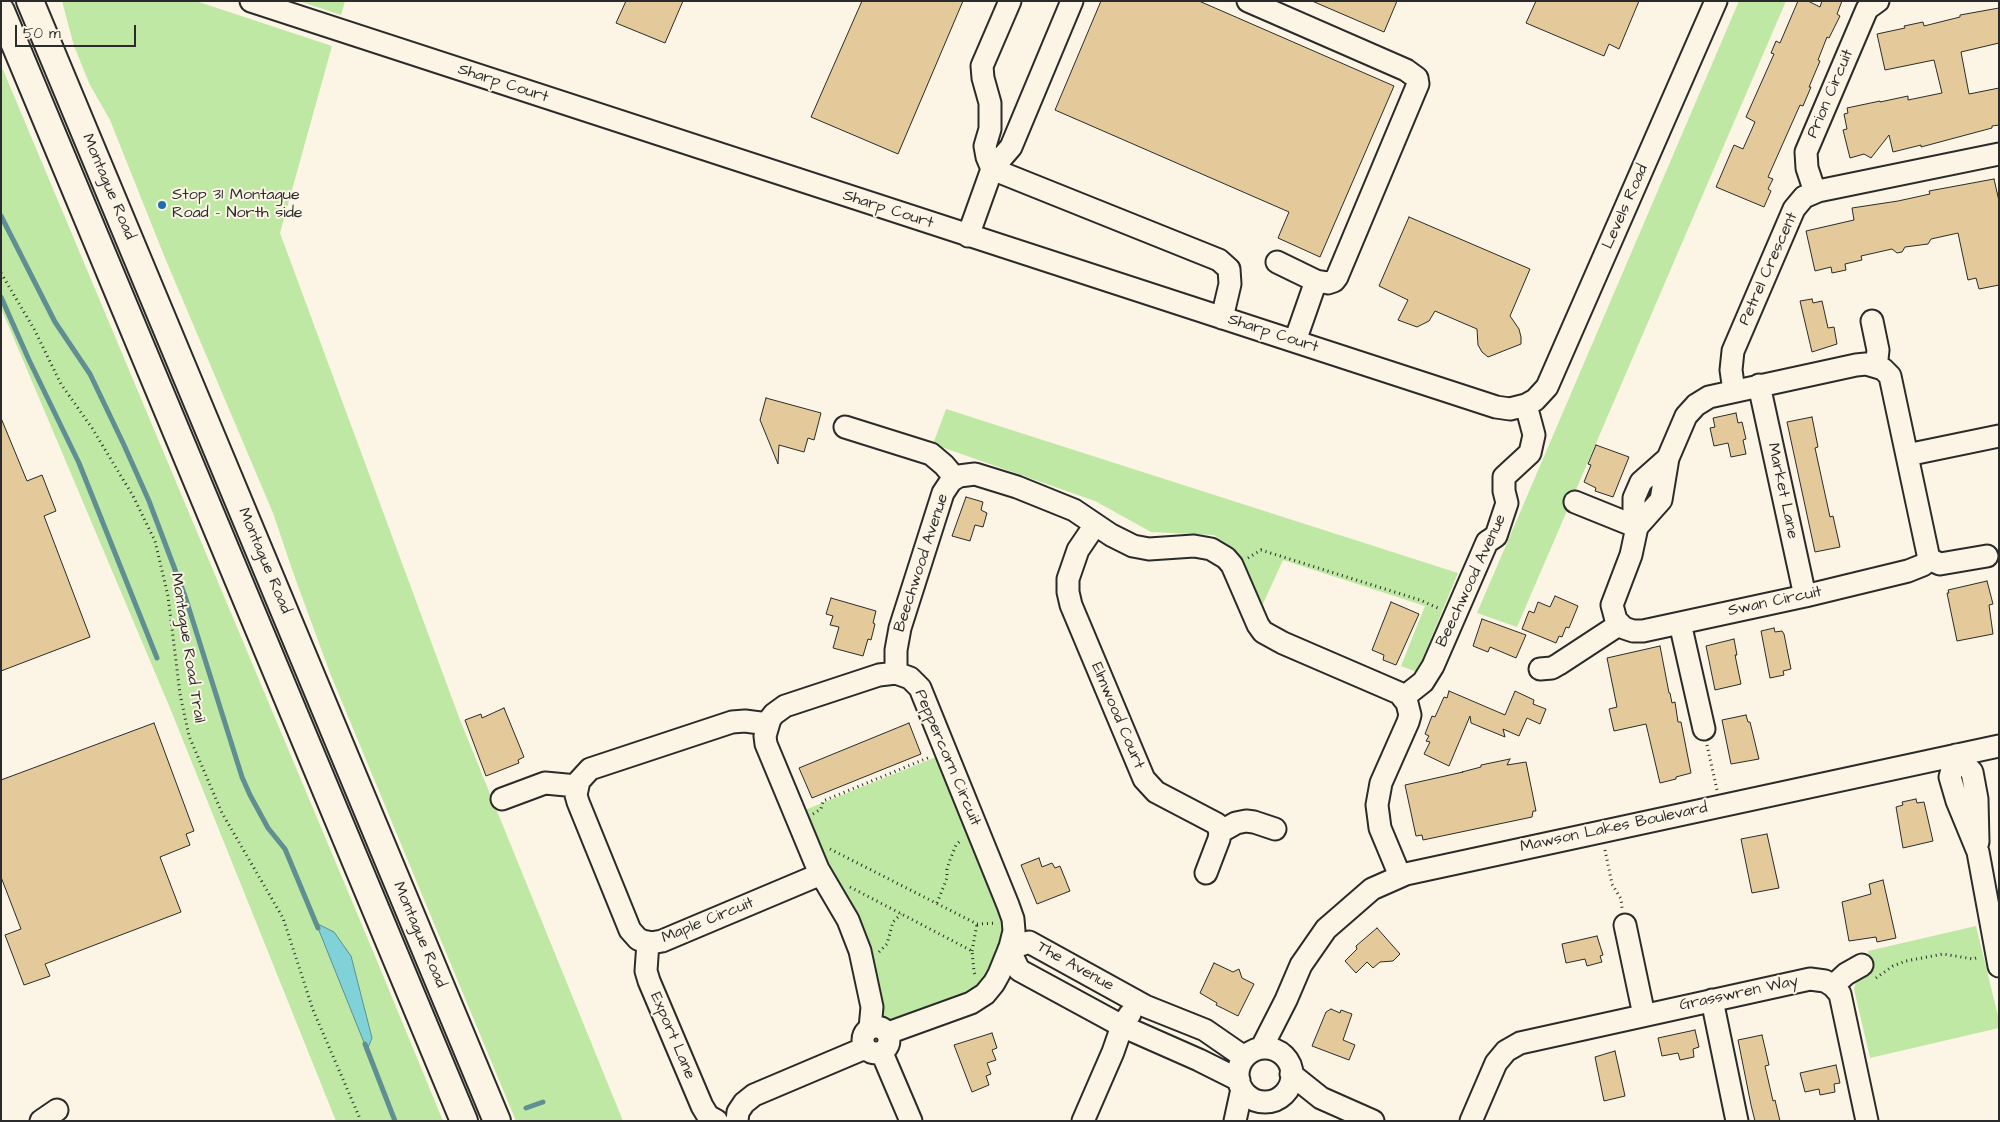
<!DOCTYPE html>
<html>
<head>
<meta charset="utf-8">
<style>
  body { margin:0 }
  #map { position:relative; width:2000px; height:1122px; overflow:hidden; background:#fcf5e5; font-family:"Architects Daughter",sans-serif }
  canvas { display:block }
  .frame { position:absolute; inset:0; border:2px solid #2b2b2b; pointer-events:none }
  .scale { position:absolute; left:15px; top:25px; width:121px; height:22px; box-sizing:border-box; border:2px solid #2b2b2b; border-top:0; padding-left:6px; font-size:15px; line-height:18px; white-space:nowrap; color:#2b2b2b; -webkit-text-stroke:4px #fcf5e5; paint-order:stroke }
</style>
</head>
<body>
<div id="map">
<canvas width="2000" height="1122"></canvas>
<div class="frame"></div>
<div class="scale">50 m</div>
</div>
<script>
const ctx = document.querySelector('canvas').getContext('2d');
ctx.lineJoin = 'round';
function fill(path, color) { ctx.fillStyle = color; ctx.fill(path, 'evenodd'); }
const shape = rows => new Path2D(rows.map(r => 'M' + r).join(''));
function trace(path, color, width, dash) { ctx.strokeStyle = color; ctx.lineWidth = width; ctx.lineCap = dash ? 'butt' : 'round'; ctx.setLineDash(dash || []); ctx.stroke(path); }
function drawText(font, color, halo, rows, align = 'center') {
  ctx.font = font + ' "Architects Daughter",sans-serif'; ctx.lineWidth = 4; ctx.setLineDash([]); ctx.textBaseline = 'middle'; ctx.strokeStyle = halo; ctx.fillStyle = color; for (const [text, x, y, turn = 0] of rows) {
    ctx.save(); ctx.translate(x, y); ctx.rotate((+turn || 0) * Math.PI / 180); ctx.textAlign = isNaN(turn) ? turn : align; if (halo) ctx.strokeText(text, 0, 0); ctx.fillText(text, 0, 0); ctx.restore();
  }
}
fill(shape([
  [62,1,196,1,332,46,280,233,460,720,623,1121,516,1121,330,673,294,575,273,513,165,258,110,120,90,85,74,46],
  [299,1,345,1,341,15],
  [1739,1,1786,1,1517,627,1477,613],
  [1,65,375,956,443,1121,336,1121,170,708,1,308],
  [946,409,1458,573,1417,672,1401,666,1425,606,1283,560,1262,606,1239,555,1214,535,1151,532,1095,501,933,444],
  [946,753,1008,905,994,983,880,1027,795,814],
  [1976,926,1999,1020,1999,1028,1870,1058,1854,989,1857,979,1873,971,1868,951]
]), '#bee8a4');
const water = shape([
  [316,923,334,932,351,956,372,1038,367,1050,316,923]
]);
fill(water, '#81d2d8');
trace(water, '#5f8f93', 1);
trace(shape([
  [1,216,55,322,90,374,124,445,149,501,185,596,242,777,250,795,268,828,285,849,318,928],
  [1,297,29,360,79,463,157,658],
  [365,1044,395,1121],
  [526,1108,543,1102]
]), '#5f8f93', 5);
const building = shape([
  [626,1,683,1,665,43,616,23,626,1],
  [862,1,963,1,898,154,811,117,862,1],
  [1101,1,1199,1,1394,86,1320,257,1278,238,1289,212,1055,110,1101,1],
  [1312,1,1397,1,1384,32,1312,1],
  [1536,1,1639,1,1619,49,1609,44,1604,56,1526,23,1536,1],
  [1798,1,1808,1,1820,7,1822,1,1842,1,1837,14,1840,16,1829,38,1827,37,1818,60,1820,61,1809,87,1811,87,1803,106,1800,105,1768,177,1773,179,1768,189,1771,191,1764,207,1716,187,1734,145,1743,149,1755,122,1746,117,1774,54,1771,53,1776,41,1780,43,1798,1],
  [1999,8,1999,43,1961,52,1969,94,1999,88,1999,125,1992,126,1992,128,1921,147,1921,145,1893,152,1889,135,1871,158,1864,154,1850,158,1843,130,1847,129,1844,114,1848,113,1847,108,1880,101,1880,102,1908,96,1908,100,1942,93,1934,60,1885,70,1877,34,1905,28,1904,26,1923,22,1924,26,1960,17,1960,15,1999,8],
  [1994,179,1999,201,1999,285,1979,289,1976,278,1968,280,1958,233,1931,239,1928,244,1905,247,1902,252,1897,253,1892,249,1861,256,1862,260,1845,264,1846,270,1832,273,1831,267,1815,271,1806,231,1854,220,1852,208,1898,201,1930,194,1929,191,1994,179],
  [1409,217,1530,269,1510,316,1519,329,1521,337,1521,344,1488,357,1482,352,1478,345,1477,329,1435,311,1429,321,1417,327,1398,320,1408,300,1379,286,1409,217],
  [1812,299,1813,303,1822,301,1828,328,1834,327,1837,344,1812,352,1800,301,1812,299],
  [766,398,821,413,814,440,808,438,804,452,779,445,778,464,760,420,766,398],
  [1736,413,1738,423,1742,422,1746,439,1743,440,1746,454,1731,457,1728,443,1714,446,1710,428,1715,427,1713,418,1736,413],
  [1812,417,1818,447,1815,448,1830,517,1833,516,1840,547,1815,552,1787,422,1812,417],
  [1,418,27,481,42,475,56,511,44,516,90,637,1,671,1,418],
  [1596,445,1629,457,1613,497,1595,491,1596,488,1584,482,1591,465,1588,464,1596,445],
  [966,497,983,502,981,510,987,513,983,527,975,525,970,541,952,536,966,497],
  [1987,581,1993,604,1989,605,1993,634,1957,641,1947,593,1949,593,1948,590,1987,581],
  [1555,596,1578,606,1569,628,1566,627,1562,637,1559,636,1556,643,1522,629,1529,611,1534,613,1538,602,1550,607,1555,596],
  [831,598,876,611,873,623,875,624,871,640,868,639,863,656,833,648,839,627,830,625,833,616,826,614,831,598],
  [1391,602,1419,614,1396,665,1383,660,1384,655,1372,650,1391,602],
  [1482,619,1526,635,1516,658,1490,647,1488,652,1473,646,1482,619],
  [1774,628,1775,632,1782,631,1784,634,1791,669,1783,671,1784,675,1770,678,1761,631,1774,628],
  [1734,639,1737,655,1735,655,1741,684,1715,690,1706,646,1734,639],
  [1660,646,1669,693,1670,693,1672,703,1675,702,1678,722,1681,722,1691,773,1676,777,1676,779,1660,783,1646,724,1614,731,1609,709,1617,707,1607,658,1660,646],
  [1449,691,1505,715,1515,691,1534,700,1533,704,1546,709,1540,724,1527,718,1519,736,1503,729,1505,737,1471,723,1470,716,1449,766,1424,754,1430,742,1426,741,1429,736,1425,734,1432,716,1435,717,1444,697,1447,698,1449,691],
  [504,708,524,757,518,760,519,763,486,776,465,720,481,714,482,718,504,708],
  [1746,715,1748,722,1750,722,1759,759,1731,764,1722,720,1746,715],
  [154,723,194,831,186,834,190,845,160,857,181,912,45,964,50,976,24,985,5,935,21,929,1,877,1,780,154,723],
  [909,723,921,754,812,798,799,768,909,723],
  [1510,759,1507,765,1526,762,1536,811,1533,811,1532,817,1423,840,1422,835,1416,836,1405,785,1463,772,1462,772,1481,767,1481,765,1510,759],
  [1916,799,1917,803,1924,802,1933,841,1903,848,1896,807,1903,805,1902,802,1916,799],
  [1767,834,1779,888,1752,893,1741,839,1767,834],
  [1039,858,1042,867,1052,863,1055,868,1060,866,1070,891,1037,904,1021,865,1039,858],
  [1883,880,1896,938,1877,942,1876,937,1849,941,1842,902,1871,894,1869,884,1883,880],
  [1377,928,1400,954,1393,961,1380,962,1373,968,1367,962,1356,973,1345,961,1357,949,1356,946,1377,928],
  [1597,936,1603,955,1600,956,1602,962,1587,966,1585,959,1566,963,1562,944,1597,936],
  [1214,963,1233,972,1239,969,1242,978,1254,984,1238,1016,1216,1005,1217,1003,1200,993,1214,963],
  [1331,1009,1340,1013,1341,1010,1352,1014,1343,1040,1355,1045,1349,1060,1312,1046,1326,1012,1331,1009],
  [1695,1030,1699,1047,1693,1049,1694,1057,1680,1060,1678,1053,1662,1056,1658,1038,1695,1030],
  [992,1033,997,1048,992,1050,996,1060,987,1063,991,1074,986,1076,989,1085,972,1092,954,1045,992,1033],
  [1762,1035,1769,1065,1765,1066,1773,1101,1775,1100,1780,1121,1755,1121,1751,1105,1738,1040,1762,1035],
  [1615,1051,1625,1096,1604,1101,1595,1057,1615,1051],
  [1836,1065,1840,1083,1834,1084,1835,1092,1820,1095,1819,1089,1805,1092,1800,1073,1836,1065]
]);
fill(building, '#e4ca9a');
trace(building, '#2b2b2b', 1);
const minor = shape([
  [251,1,1496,407,1510,409,1526,405,1535,400,1547,387,1716,1],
  [1010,1,982,66,983,78,990,103,990,129,985,146,987,157,992,169,1219,260,1229,269,1230,284,1222,318],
  [1248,1,1406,70,1417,78,1418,84,1337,277,1334,281,1328,283,1316,281,1295,341],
  [1815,192,1807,168,1806,152,1867,9,1878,1],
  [968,236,992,169,1011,147,1072,1],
  [1277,262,1316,281],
  [1872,321,1878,350,1877,359,1874,366],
  [1759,385,1805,596],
  [1734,391,1731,370,1733,351,1794,209,1804,197,1818,191,1999,154],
  [845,427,931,454,944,465,955,478],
  [1907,455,1999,436],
  [1575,502,1637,527],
  [1095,525,1078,550,1068,579,1068,592,1071,605,1144,779,1156,792,1217,824,1220,832,1219,839,1206,873],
  [1637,527,1661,500,1668,458,1686,416,1696,405,1709,397,1856,365,1866,364,1883,369,1890,376,1929,559,1923,565,1908,571,1805,596,1643,631,1633,631,1624,628,1616,620,1612,605,1631,555,1637,527,1634,510,1634,498,1641,482,1668,458],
  [1929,559,1940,564,1987,556],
  [1680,623,1704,729],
  [1540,669,1552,668,1559,664,1620,624],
  [896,673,896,650,900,628,943,493,951,481,959,476,975,474,1017,487,1074,510,1111,535,1133,546,1149,549,1194,546,1211,549,1226,558,1232,565,1258,625,1263,632,1283,643,1399,693,1407,703,1410,715,1408,722,1381,783,1377,805,1380,828,1400,876],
  [1404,697,1423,682,1433,666,1487,542,1496,536,1507,503,1504,491,1504,477,1530,453,1534,435,1526,405],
  [768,724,745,721,732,722,590,769,579,781,576,795,578,802,630,930,638,939,645,942,651,943,662,941,821,874],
  [1956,755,1950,777,1957,801,1978,852,1999,966],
  [1956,755,1972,772,1977,799,1978,842],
  [502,799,545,783,577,786],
  [1220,832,1236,823,1246,821,1254,822,1275,829],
  [1625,925,1644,1015],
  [648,942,646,971,649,981,702,1106,708,1116,717,1121],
  [1833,986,1846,974,1862,965],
  [1712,1000,1737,1121],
  '863 1040a13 13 0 1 1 26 0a13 13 0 1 1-26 0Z',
  [870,1028,872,1007,860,951,848,920,818,869,766,744,765,736,770,719,774,714,785,706,879,675,896,673,910,678,920,688,1008,905,1013,919,1014,931,1010,947,999,974,994,983,985,994,971,1003,888,1033],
  [1262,1047,1286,1000,1301,965,1326,929,1372,889,1406,874,1999,746],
  '1238 1075a27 27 0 1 1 54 0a27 27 0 1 1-54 0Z',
  [882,1053,911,1121],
  [1291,1074,1321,1098,1373,1121],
  [1239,1080,1199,1060,1122,1026,1019,970,1009,949,1029,942,1145,1006,1205,1030,1244,1057],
  [41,1121,57,1110],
  [737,1121,738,1112,744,1103,754,1095,865,1048],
  [1083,1121,1113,1052,1122,1026,1130,1014],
  [1235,1121,1242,1089],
  [1471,1121,1496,1063,1506,1051,1520,1043,1810,979,1825,981,1833,986,1840,994,1867,1121]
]);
const major = shape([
  [30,1,497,1121],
  [1,11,464,1121]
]);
trace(minor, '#2b2b2b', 25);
trace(major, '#2b2b2b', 30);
trace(shape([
  [1,273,34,329,61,384,92,428,133,496,155,541,168,596,180,694,189,736,222,813,283,918,313,1010,361,1121],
  [1248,558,1261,550,1420,600,1440,609],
  [1707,745,1717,790],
  [813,814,821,809,823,801,930,757],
  [830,849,977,924,996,923],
  [1605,850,1612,884,1621,899,1622,908],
  [850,887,972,951,974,972,976,977],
  [937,903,947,878,947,869,950,860,956,845,962,839],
  [972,951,977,924],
  [879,952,887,944,893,922,901,914],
  [1876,978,1893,966,1906,961,1943,954,1973,959,1979,957]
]), '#2b2b2b', 3, [1, 4]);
trace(minor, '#fcf5e5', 21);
trace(major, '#fcf5e5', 26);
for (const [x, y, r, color] of [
  [162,205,5,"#1f6fb2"]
]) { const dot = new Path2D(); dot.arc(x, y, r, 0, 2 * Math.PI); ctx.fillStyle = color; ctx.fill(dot); trace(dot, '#fcf5e5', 2); }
drawText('16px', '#2b2b2b', '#fcf5e5', [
  ["Sharp Court",503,84,18],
  ["Prion Circuit",1831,94,-67],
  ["Montague Road",108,187,67],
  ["Levels Road",1626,207,-66],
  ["Sharp Court",888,210,18],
  ["Petrel Crescent",1769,269,-66],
  ["Sharp Court",1273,334,18],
  ["Market Lane",1782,491,78],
  ["Montague Road",264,561,67],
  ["Beechwood Avenue",922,563,-72],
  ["Beechwood Avenue",1472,581,-65],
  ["Swan Circuit",1775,602,-12],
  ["Montague Road Trail",187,648,81],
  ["Elmwood Court",1117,716,67],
  ["Peppercorn Circuit",947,758,67],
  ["Mawson Lakes Boulevard",1614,828,-12],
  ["Maple Circuit",708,921,-22],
  ["Montague Road",419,935,67],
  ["The Avenue",1075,967,29],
  ["Grasswren Way",1739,994,-12],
  ["Export Lane",672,1036,67]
]);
drawText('16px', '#2b2b2b', '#fcf5e5', [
  ["Stop 31 Montague",172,196],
  ["Road - North side",172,214]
], 'left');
</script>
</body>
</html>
